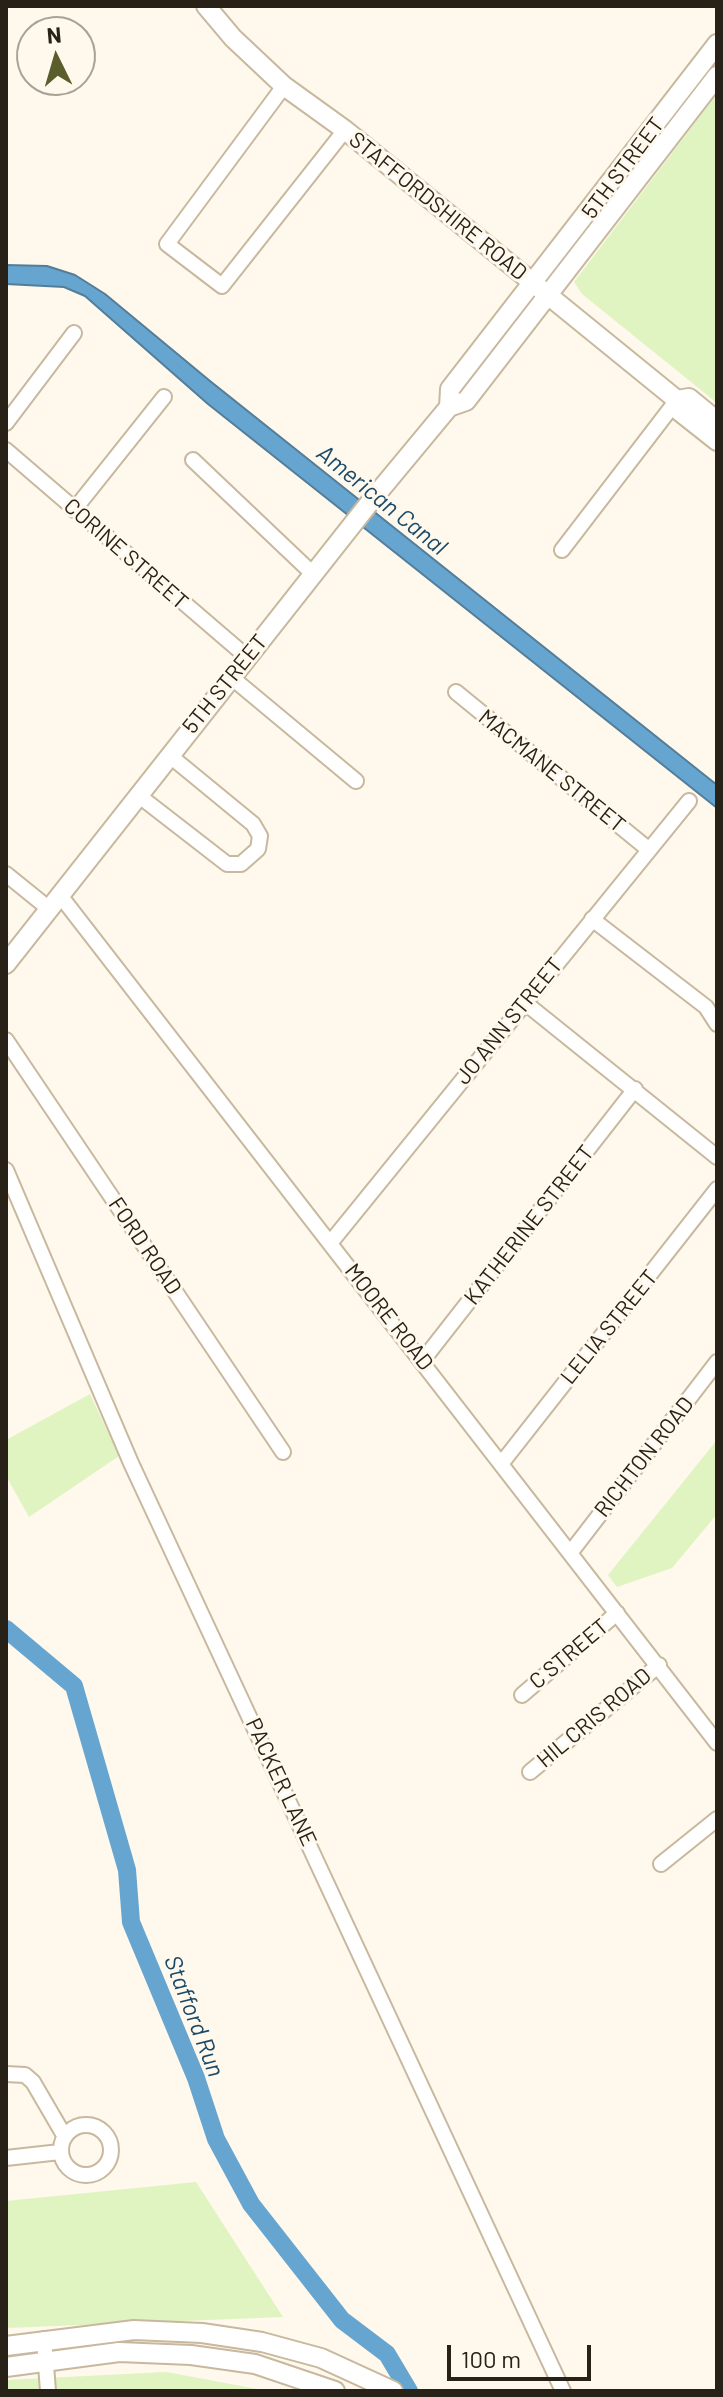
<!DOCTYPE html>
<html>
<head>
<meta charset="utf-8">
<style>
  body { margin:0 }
  #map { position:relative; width:723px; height:2397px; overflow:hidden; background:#fef8ed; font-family:Barlow,sans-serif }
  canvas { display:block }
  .frame { position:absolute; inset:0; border:8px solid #272117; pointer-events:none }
  .north { position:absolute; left:16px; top:16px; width:80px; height:80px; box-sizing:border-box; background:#fef8ed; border:2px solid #a8a297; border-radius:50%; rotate:355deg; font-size:22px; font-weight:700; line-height:32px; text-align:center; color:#272117 }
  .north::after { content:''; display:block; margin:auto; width:28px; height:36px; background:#5a5e2c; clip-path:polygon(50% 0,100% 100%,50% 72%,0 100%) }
  .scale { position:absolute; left:447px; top:2345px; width:144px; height:36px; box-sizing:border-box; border:4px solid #272117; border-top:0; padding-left:10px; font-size:24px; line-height:28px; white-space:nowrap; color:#272117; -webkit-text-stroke:6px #fef8ed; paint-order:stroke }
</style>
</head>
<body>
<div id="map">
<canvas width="723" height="2397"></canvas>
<div class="frame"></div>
<div class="north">N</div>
<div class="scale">100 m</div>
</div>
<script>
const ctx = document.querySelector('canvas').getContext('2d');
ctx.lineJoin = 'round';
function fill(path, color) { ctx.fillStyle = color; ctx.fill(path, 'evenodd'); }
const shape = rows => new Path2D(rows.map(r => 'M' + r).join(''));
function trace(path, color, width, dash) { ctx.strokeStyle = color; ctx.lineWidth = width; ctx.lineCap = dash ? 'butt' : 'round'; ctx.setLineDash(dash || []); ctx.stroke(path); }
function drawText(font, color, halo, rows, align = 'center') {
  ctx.font = font + ' Barlow,sans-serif'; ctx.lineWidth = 6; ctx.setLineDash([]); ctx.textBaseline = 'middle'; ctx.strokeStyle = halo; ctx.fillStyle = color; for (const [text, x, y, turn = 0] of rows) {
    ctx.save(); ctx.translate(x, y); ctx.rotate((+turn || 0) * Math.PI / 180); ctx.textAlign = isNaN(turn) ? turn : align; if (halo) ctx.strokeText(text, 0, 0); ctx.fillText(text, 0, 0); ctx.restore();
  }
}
fill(shape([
  [717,94,717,403,582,294,574,282],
  [90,1394,119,1456,29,1517,6,1476,6,1440],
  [717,1440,717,1514,672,1568,617,1587,608,1575],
  [196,2182,283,2317,6,2328,6,2201],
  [166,2372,268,2391,6,2391,6,2380]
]), '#e0f4c1');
const water = shape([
  [6,265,47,266,75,275,105,294,210,381,717,785,717,808,208,404,85,296,64,287,6,284,6,265]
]);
fill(water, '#66a5d0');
trace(water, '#537d98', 2);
trace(shape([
  [6,1629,74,1686,127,1870,131,1922,196,2078,216,2139,251,2204,342,2320,387,2354,409,2391]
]), '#66a5d0', 18);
const minor = shape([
  [284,86,167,244,222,286,345,130],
  [6,423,74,333],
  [6,450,247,657],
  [193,460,313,574],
  [74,510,164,397],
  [562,550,677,400],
  [231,677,356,781],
  [456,692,648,849],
  [138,795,227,864,241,864,258,849,260,836,253,824,169,755],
  [6,874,48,908],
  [59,894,717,1743],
  [592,919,706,1007,717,1024],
  [524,1002,717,1157],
  [6,1040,283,1452],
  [6,1170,131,1463,563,2391],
  [331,1242,689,801],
  [423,1360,635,1089],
  [501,1464,717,1189],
  [571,1552,717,1362],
  [522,1695,617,1613],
  [530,1772,659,1665],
  [661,1864,717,1819],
  [6,2074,25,2075,33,2082,65,2137],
  '61 2150a25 25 0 1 1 50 0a25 25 0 1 1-50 0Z',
  [6,2158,60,2152],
  [44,2339,48,2391]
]);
const major = shape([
  [206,6,233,38,284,86,345,130,677,400,679,411,717,441],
  [677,400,689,398,717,421],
  [449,407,450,389,717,44],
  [6,964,371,501,449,407,466,401,717,76],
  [6,2346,134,2330,202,2333,262,2342,321,2358,393,2391],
  [6,2367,119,2352,191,2355,255,2364,335,2391]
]);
trace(minor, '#c8b89e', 18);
trace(major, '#c8b89e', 22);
trace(minor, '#fff', 14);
trace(major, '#fff', 18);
drawText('22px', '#272117', '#fef8ed', [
  ["5TH STREET",623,168,-53],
  ["STAFFORDSHIRE ROAD",438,206,39],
  ["CORINE STREET",126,554,41],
  ["5TH STREET",225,684,-51],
  ["MACMANE STREET",552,771,39],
  ["JO ANN STREET",509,1021,-51],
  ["KATHERINE STREET",529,1225,-52],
  ["FORD ROAD",145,1246,56],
  ["MOORE ROAD",389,1317,52],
  ["LELIA STREET",609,1327,-51],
  ["RICHTON ROAD",644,1457,-52],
  ["C STREET",569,1654,-40],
  ["HIL CRIS ROAD",594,1718,-40],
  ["PACKER LANE",281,1782,65]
]);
drawText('italic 24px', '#1a4968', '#fef8ed', [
  ["American Canal",382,500,39],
  ["Stafford Run",194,2016,69]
]);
</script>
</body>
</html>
